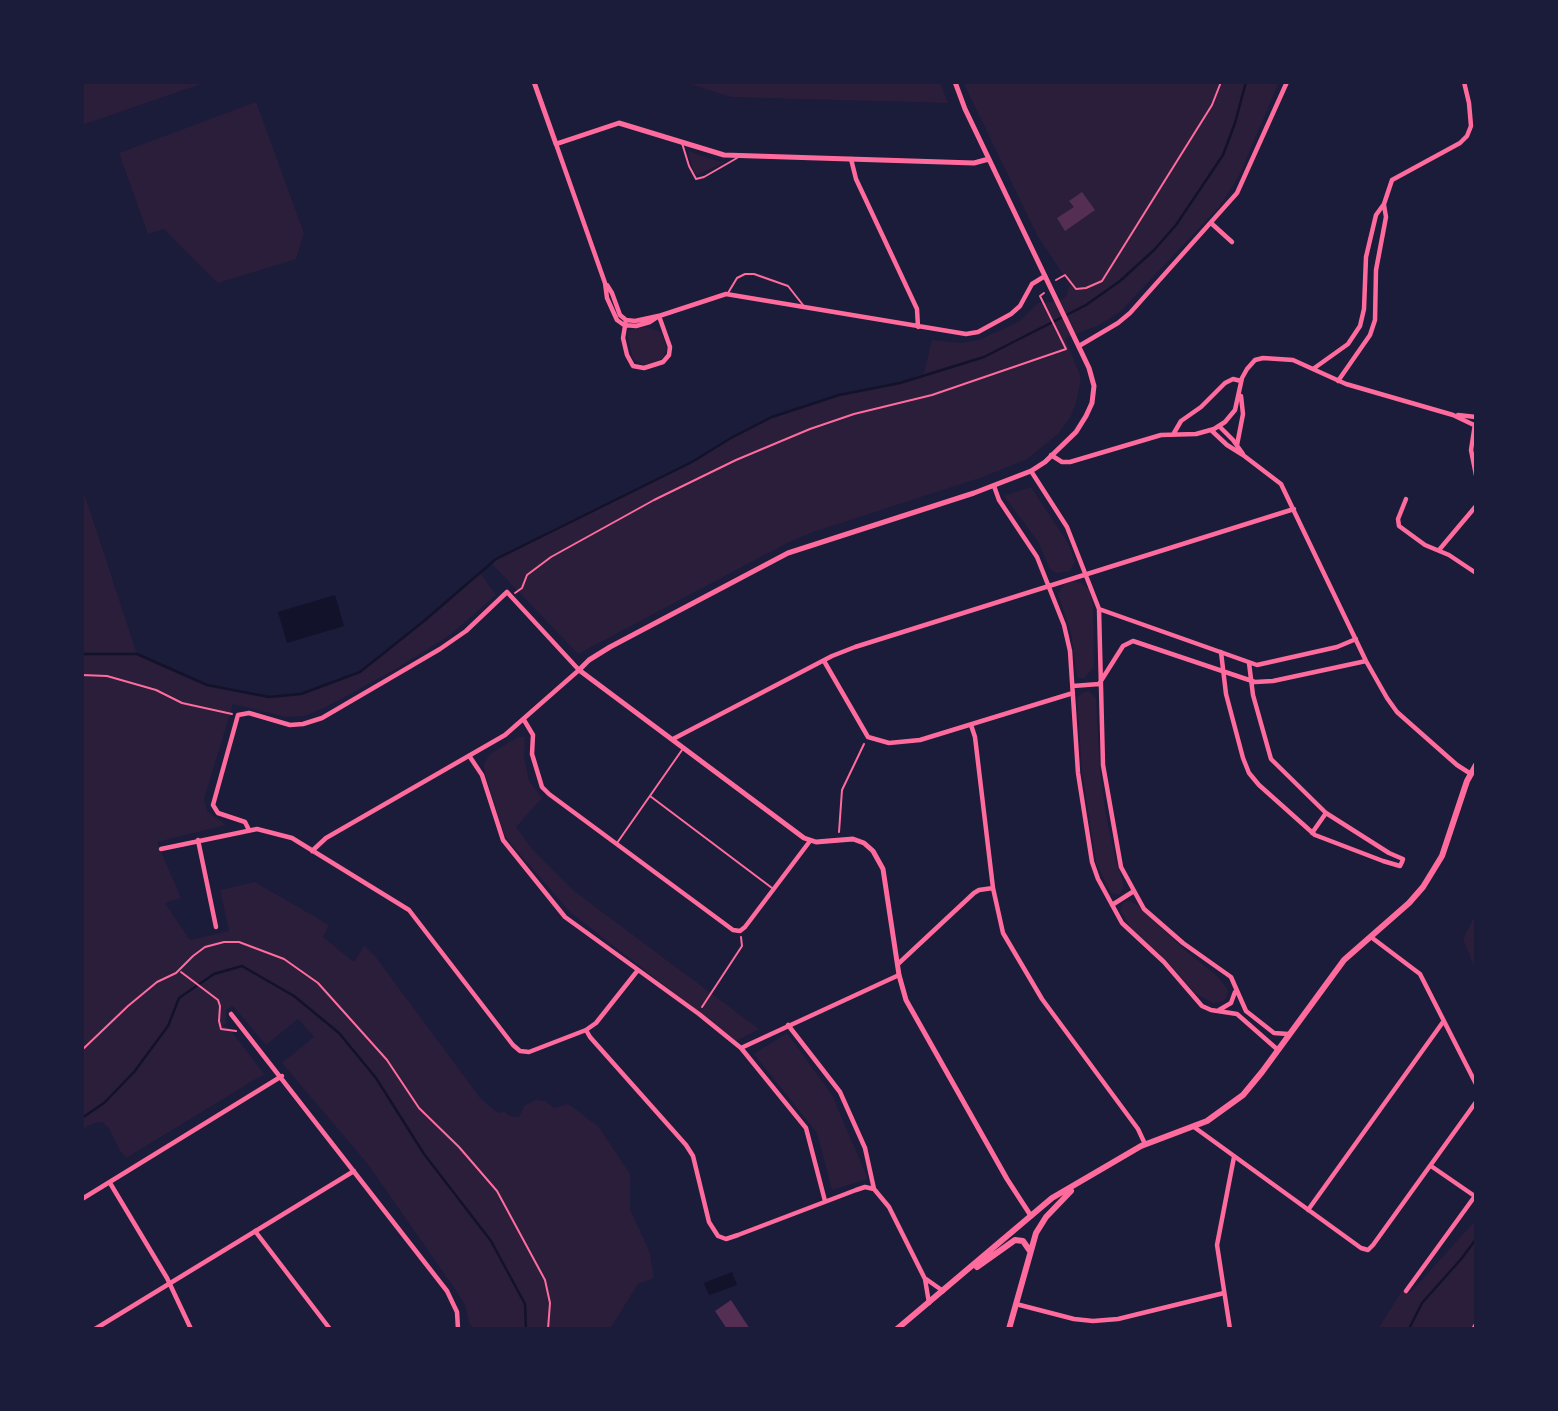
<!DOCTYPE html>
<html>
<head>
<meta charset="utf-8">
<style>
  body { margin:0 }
  #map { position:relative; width:1558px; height:1411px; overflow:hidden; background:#1b1b3a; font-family:"Golos Text",sans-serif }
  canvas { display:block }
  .frame { position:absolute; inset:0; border:84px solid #1b1b3a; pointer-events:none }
</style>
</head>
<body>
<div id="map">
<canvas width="1558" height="1411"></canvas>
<div class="frame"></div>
</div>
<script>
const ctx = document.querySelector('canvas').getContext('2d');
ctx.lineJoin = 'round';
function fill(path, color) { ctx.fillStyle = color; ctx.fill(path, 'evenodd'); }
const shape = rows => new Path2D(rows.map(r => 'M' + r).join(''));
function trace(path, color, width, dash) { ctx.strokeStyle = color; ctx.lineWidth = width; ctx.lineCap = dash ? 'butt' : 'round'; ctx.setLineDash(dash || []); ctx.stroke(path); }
fill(shape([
  [82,82,207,82,82,125],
  [684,82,940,82,948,103,731,97],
  [963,82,1279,82,1239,176,1220,206,1120,312,1099,325,1065,338,1081,378,1076,403,1070,418,1057,435,1027,459,983,477,813,532,787,543,578,654,491,563,563,524,692,462,731,438,772,417,839,395,900,383,924,373,932,340,962,343,979,340,1020,321,1038,303,1054,302,1065,298,1070,285,1037,235],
  [256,102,304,233,296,259,218,283,164,229,148,234,119,153],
  [688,151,714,160,725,162,697,175,693,170],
  [646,327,661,332,667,349,662,359,643,365,633,359,627,334,629,330],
  [82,487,137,654,207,685,269,697,301,694,360,672,387,652,480,573,496,595,450,635,396,669,324,708,304,716,286,717,233,704,204,799,207,811,226,825,157,842,181,898,165,903,190,940,229,931,220,890,255,882,329,925,323,937,354,962,364,946,375,956,481,1099,498,1113,506,1112,509,1116,519,1117,524,1106,536,1100,545,1101,554,1108,568,1104,598,1126,630,1174,630,1209,650,1253,654,1278,638,1284,610,1329,474,1329,469,1323,465,1305,457,1292,367,1163,282,1063,314,1037,298,1019,266,1045,233,1006,226,1010,226,1024,223,1026,229,1028,264,1074,126,1158,120,1151,109,1128,102,1122,94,1123,82,1130],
  [1031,487,1068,543,1075,561,1070,571,1056,573,1049,568,1039,543,1004,496],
  [1074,581,1081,583,1089,589,1093,605,1094,667,1084,679,1077,677,1071,633,1058,594,1064,584],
  [1089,691,1096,698,1100,771,1105,810,1116,862,1123,881,1123,889,1120,894,1116,894,1111,893,1096,863,1082,772,1077,698,1082,693],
  [518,737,524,737,525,739,524,756,529,781,542,798,516,827,533,850,574,891,759,1029,736,1041,570,912,511,844,504,834,485,774,484,764,490,754],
  [1129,901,1136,904,1187,952,1217,976,1228,990,1226,998,1222,1002,1213,1003,1195,993,1167,961,1132,930,1120,910,1124,902],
  [1476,913,1476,971,1463,939],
  [787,1033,832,1095,868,1179,832,1190,817,1133,754,1054],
  [1476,1220,1475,1329,1378,1329,1403,1289,1410,1293]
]), '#2a1e3b');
fill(shape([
  [335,595,344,626,287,643,278,612],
  [732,1272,737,1285,709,1295,704,1283]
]), '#12122b');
trace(shape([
  [82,654,137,654,207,685,269,697,301,694,360,672,424,621,496,559,692,462,731,438,772,417,839,395,900,383,984,357,1086,305,1120,281,1154,250,1176,225,1223,155,1235,123,1246,82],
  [82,1118,104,1103,134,1072,168,1026,179,998,214,974,242,966,294,996,339,1033,376,1078,424,1154,491,1241,525,1304,526,1329],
  [1409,1329,1422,1303,1462,1258,1476,1239]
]), '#12122b', 2.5);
fill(shape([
  [1082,192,1095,210,1065,231,1057,218,1074,207,1069,201],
  [731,1300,742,1317,750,1329,727,1329,715,1311]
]), '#542f53');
trace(shape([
  [1056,280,1065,275,1076,289,1086,288,1102,281,1212,105,1221,82],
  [515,593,522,588,527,575,551,557,654,500,736,460,810,429,854,414,932,395,1066,349,1040,296,1044,293],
  [82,675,107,676,156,690,182,703,232,714],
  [839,832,842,790,864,744],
  [181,972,218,1000,220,1006,219,1021,221,1029,236,1031],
  [702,1007,742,946,741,937],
  [82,1050,128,1006,157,982,176,973,193,956,205,947,224,942,239,942,284,959,318,983,387,1060,419,1108,459,1147,497,1191,545,1280,550,1303,548,1329],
  [1472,1329,1476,1322]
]), '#ff6b9d', 2);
trace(shape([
  [682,143,689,166,696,179,704,177,737,158],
  [728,293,737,278,745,274,754,274,788,286,803,305],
  [650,796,772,888],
  [617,843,682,750]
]), '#ff6b9d', 2);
trace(shape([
  [556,144,605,283,607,298,617,320,624,325,636,326,650,322,659,316,726,294,966,334,978,332,1011,314,1020,306,1032,284,1045,276],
  [851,159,856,179,917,309,918,327],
  [1211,223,1232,242],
  [607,285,612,293,620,315,626,320,635,321,658,316],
  [626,320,623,338,627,355,633,366,644,368,663,362,669,355,670,347,659,316],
  [1079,346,1118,323,1130,313,1237,193,1287,82],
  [1313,369,1348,344,1360,326,1364,309,1366,257,1376,215,1384,204,1392,180,1460,143,1467,136,1471,126,1469,103,1464,82],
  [1338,381,1370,335,1375,320,1376,270,1386,217,1384,205],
  [1458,415,1476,417],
  [1475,424,1471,450,1476,475],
  [1219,426,1233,440,1243,454],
  [1211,430,1227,445,1243,455,1281,484,1366,661,1387,698,1397,712,1457,765,1471,774],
  [1174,433,1181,421,1201,407,1225,383,1233,379,1241,381],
  [1237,445,1243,414,1241,396],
  [1051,455,1062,462,1070,462,1161,435,1196,434,1214,429,1225,422,1235,410,1242,378,1247,369,1255,360,1263,358,1293,360,1346,384,1453,415,1476,426],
  [1031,471,1067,527,1099,609,1103,765,1121,867,1144,909,1183,943,1231,977,1246,1011,1274,1033,1288,1034],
  [994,486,999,500,1037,557,1064,625,1070,651,1078,773,1092,862,1098,879,1122,923,1164,962,1202,1006,1211,1010,1237,1014,1278,1050],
  [1406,499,1398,519,1399,526,1425,545,1449,555,1476,573],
  [1439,550,1476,506],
  [1099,609,1257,665,1337,647,1356,639],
  [1221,652,1226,694,1243,758,1249,773,1259,785,1315,835,1383,861,1400,866,1402,862],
  [824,661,868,737,889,743,920,740,1073,693],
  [1249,663,1253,695,1271,759,1326,813,1389,853,1403,859,1402,862],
  [1073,686,1099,684,1123,646,1133,641,1255,682,1273,681,1366,661],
  [524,720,533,735,532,754,542,787,549,794,733,930,740,931,745,927,810,841],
  [971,725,975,737,993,888,1003,933,1042,999,1138,1129,1145,1144],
  [673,739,832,656,855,647,1294,509],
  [470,757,482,775,503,840,565,917,699,1014,741,1048,806,1128,825,1201],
  [249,830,245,822,218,813,213,805,238,715,249,713,290,725,303,724,322,718,440,649,466,631,507,592,579,670,505,735,326,838,312,851],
  [1312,833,1326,813],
  [198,840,216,927],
  [161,849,257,829,292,838,409,910,513,1045,520,1051,529,1052,586,1030,596,1023,638,970],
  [1112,905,1134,891],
  [1371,937,1420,974,1476,1084],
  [898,964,974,893,979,890,993,888],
  [1219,1010,1231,1003,1235,992],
  [231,1014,447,1291,457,1312,458,1329],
  [788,1025,840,1092,865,1148,874,1189],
  [586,1030,590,1037,686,1145,693,1156,709,1222,718,1236,726,1239,738,1235,856,1190,865,1187,874,1189,889,1207,925,1279,929,1303],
  [741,1048,899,975],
  [1194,1127,1361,1248,1368,1250,1373,1245,1476,1102],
  [1431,1166,1476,1197],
  [110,1183,167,1278,191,1329],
  [82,1199,282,1076],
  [1308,1210,1443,1022],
  [255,1231,330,1329],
  [926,1279,943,1291],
  [1406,1291,1475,1196],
  [1016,1304,1074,1319,1093,1321,1118,1319,1224,1293],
  [95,1329,354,1171],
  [1230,1329,1217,1245,1234,1157]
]), '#ff6b9d', 4.5);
trace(shape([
  [534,82,556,144,619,123,724,155,974,163,989,159],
  [955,82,965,109,1089,368,1094,386,1092,403,1086,416,1076,432,1045,462,1031,471,974,493,788,553,610,647,589,660,579,670,804,838,816,842,853,839,864,843,873,851,883,869,899,975,906,1000,1007,1179,1031,1216]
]), '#ff6b9d', 5);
trace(shape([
  [977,1267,1015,1240,1023,1241,1030,1251],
  [897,1329,1052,1198,1141,1146,1207,1121,1243,1095,1262,1072,1344,960,1409,903,1423,887,1442,856,1467,781,1476,765],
  [1009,1329,1036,1233,1046,1217,1071,1191]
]), '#ff6b9d', 6);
</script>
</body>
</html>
